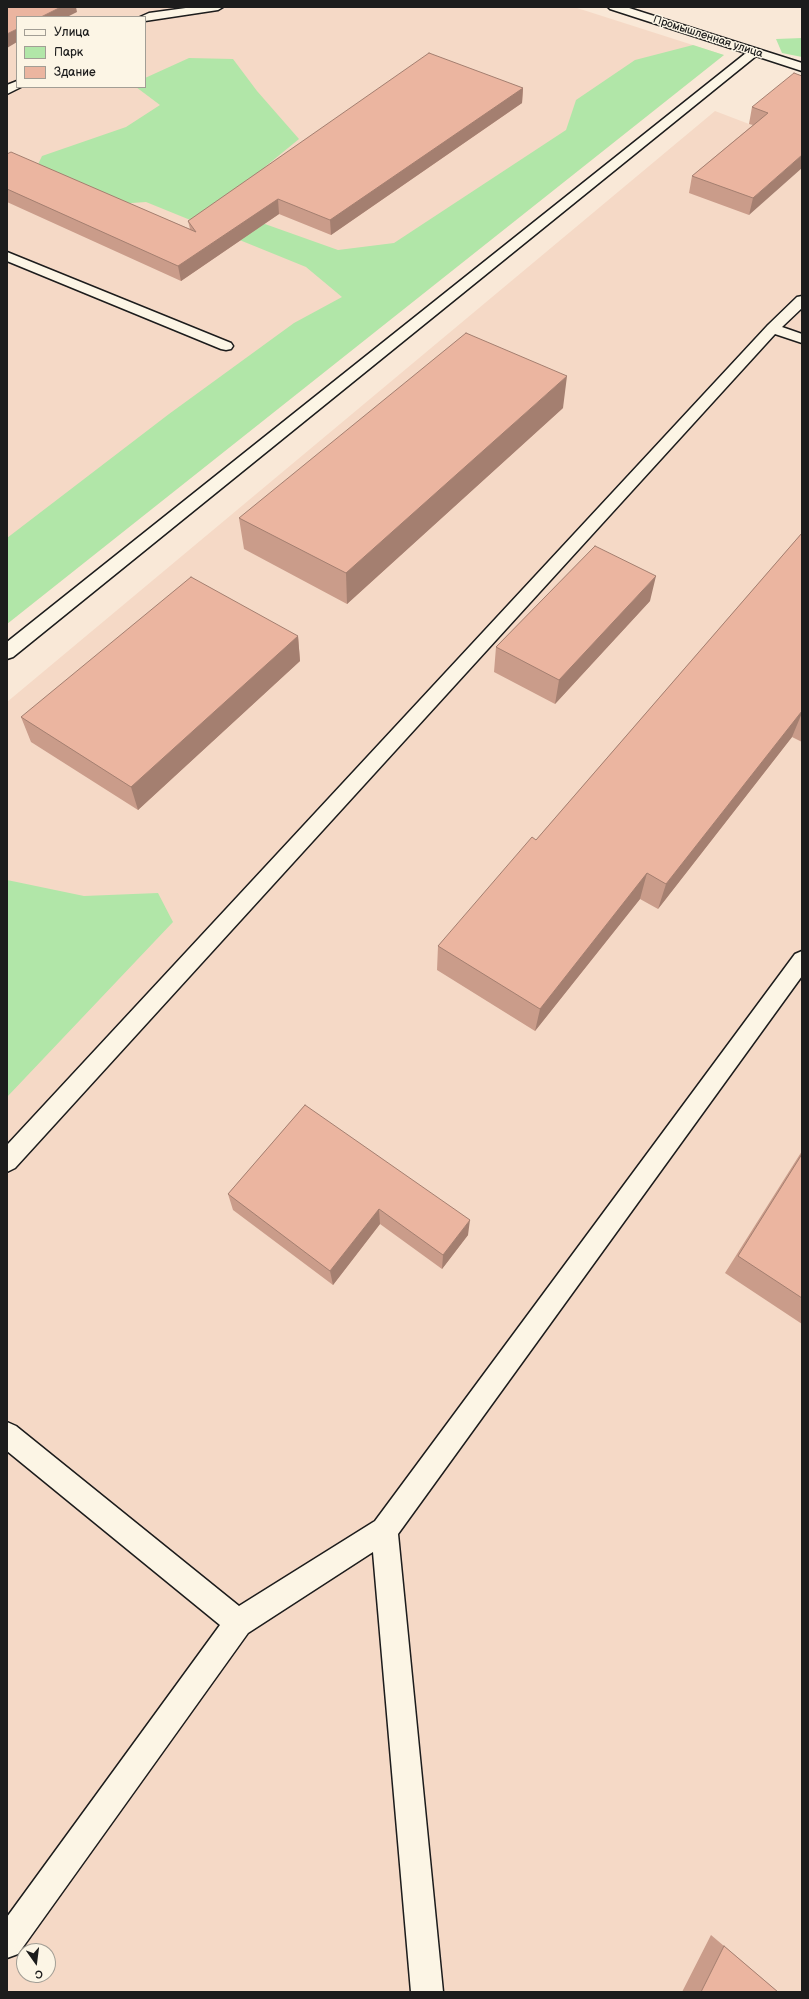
<!DOCTYPE html>
<html>
<head>
<meta charset="utf-8">
<style>
  body { margin:0 }
  #map { position:relative; width:809px; height:1999px; overflow:hidden; background:#f9e8d7; font-family:"Balsamiq Sans",sans-serif }
  canvas { display:block }
  .frame { position:absolute; inset:0; border:8px solid #1c1c1c; pointer-events:none }
  .legend { position:absolute; left:16px; top:16px; width:130px; height:72px; box-sizing:border-box; background:#fcf5e5; border:1px solid #a29e95; margin:0; padding:5px 7px; list-style:none; font-size:12px; color:#1c1c1c }
  .legend li { display:flex; align-items:center; gap:8px; height:20px }
  .legend b { width:20px; border:1px solid #a29e95 }
  .north { position:absolute; left:16px; top:1943px; width:40px; height:40px; box-sizing:border-box; background:#fcf5e5; border:1px solid #a29e95; border-radius:50%; rotate:166deg; font-size:11px; font-weight:700; line-height:16px; text-align:center; color:#1c1c1c }
  .north::after { content:''; display:block; margin:auto; width:14px; height:18px; background:#1c1c1c; clip-path:polygon(50% 0,100% 100%,50% 72%,0 100%) }
</style>
</head>
<body>
<div id="map">
<canvas width="809" height="1999"></canvas>
<div class="frame"></div>
<ul class="legend">
<li><b style="height:5px;background:#fcf5e5"></b>Улица</li>
<li><b style="height:11px;background:#b1e6a8"></b>Парк</li>
<li><b style="height:11px;background:#ebb5a0"></b>Здание</li>
</ul>
<div class="north">С</div>
</div>
<script>
const ctx = document.querySelector('canvas').getContext('2d');
ctx.lineJoin = 'round';
function fill(path, color) { ctx.fillStyle = color; ctx.fill(path, 'evenodd'); }
const shape = rows => new Path2D(rows.map(r => 'M' + r).join(''));
function trace(path, color, width, dash) { ctx.strokeStyle = color; ctx.lineWidth = width; ctx.lineCap = dash ? 'butt' : 'round'; ctx.setLineDash(dash || []); ctx.stroke(path); }
function drawText(font, color, halo, rows, align = 'center') {
  ctx.font = font + ' "Balsamiq Sans",sans-serif'; ctx.lineWidth = 3; ctx.setLineDash([]); ctx.textBaseline = 'middle'; ctx.strokeStyle = halo; ctx.fillStyle = color; for (const [text, x, y, turn = 0] of rows) {
    ctx.save(); ctx.translate(x, y); ctx.rotate((+turn || 0) * Math.PI / 180); ctx.textAlign = isNaN(turn) ? turn : align; if (halo) ctx.strokeText(text, 0, 0); ctx.fillText(text, 0, 0); ctx.restore();
  }
}
fill(shape([
  [7,7,574,7,724,55,7,624],
  [17,17,145,17,145,87,17,87],
  [790,89,802,93,802,1992,7,1992,7,702,715,111,749,124],
  [24,1951,48,1951,48,1975,24,1975]
]), '#f5d9c6');
fill(shape([
  [802,38,802,57,782,53,776,39],
  [693,45,724,55,7,624,7,538,169,414,294,323,342,297,306,267,146,202,102,205,33,175,42,156,126,127,160,105,136,87,145,87,145,78,189,58,233,59,257,91,299,139,266,166,234,213,338,250,394,243,566,130,576,100,635,60],
  [7,880,84,896,158,893,173,922,7,1097]
]), '#b1e6a8');
const service = shape([
  [193,7,223,7,218,10,145,21,145,17,140,17,149,13,193,7],
  [17,81,17,87,21,87,7,94,7,85,17,81],
  [7,252,231,343,233,346,231,349,226,350,221,349,7,261,7,252],
  [802,296,802,308,782,327,802,334,802,343,775,334,15,1168,7,1172,7,1145,768,325,797,297,802,296],
  [802,951,802,976,398,1534,443,1992,411,1992,373,1552,248,1633,18,1954,7,1958,7,1917,220,1625,7,1451,7,1422,16,1426,239,1606,375,1521,795,954,802,951]
]);
const minor = shape([
  [608,7,626,7,802,63,802,71,756,56,13,657,7,659,7,642,746,53,610,9,608,7]
]);
trace(service, '#1c1c1c', 3);
trace(minor, '#1c1c1c', 3);
fill(service, '#fcf5e5');
fill(minor, '#fcf5e5');
fill(shape([
  [802,76,749,215,689,193,692,176,753,125,749,124,752,107],
  [523,88,522,103,331,235,279,214,181,281,7,202,7,154,190,229,188,221],
  [563,408,347,604,244,549,239,518],
  [802,533,802,742,792,737,658,909,640,899,535,1031,437,970,438,946,536,840],
  [650,601,555,704,494,672,496,647],
  [298,636,300,661,138,810,31,742,21,717],
  [305,1105,468,1235,442,1269,380,1224,333,1285,233,1210,228,1194],
  [802,1151,802,1324,725,1273],
  [711,1935,724,1946,778,1992,682,1992]
]), '#ca9c8a');
fill(shape([
  [61,7,76,7,77,12,67,17,41,17],
  [17,29,17,42,7,48,7,34],
  [523,88,522,103,331,235,330,220],
  [802,155,802,168,749,215,753,198],
  [278,199,279,214,181,281,178,266],
  [567,376,563,408,347,604,346,573],
  [656,576,650,601,555,704,559,680],
  [298,636,300,661,138,810,131,787],
  [802,711,802,713,792,737,658,909,666,884],
  [647,873,640,899,535,1031,540,1009],
  [379,1209,380,1224,333,1285,330,1271],
  [470,1220,468,1235,442,1269,443,1255]
]), '#a47f70');
const building = shape([
  [7,7,61,7,41,17,17,17,17,29,7,34,7,7],
  [429,53,523,88,330,220,278,199,178,266,7,189,7,154,11,152,196,232,188,221,429,53],
  [794,73,802,76,802,155,753,198,692,176,768,113,752,107,794,73],
  [466,333,567,376,346,573,239,518,466,333],
  [802,533,802,711,666,884,647,873,540,1009,438,946,532,837,536,840,802,533],
  [595,546,656,576,559,680,496,647,595,546],
  [191,577,298,636,131,787,21,717,191,577],
  [305,1105,470,1220,443,1255,379,1209,330,1271,228,1194,305,1105],
  [802,1154,802,1298,738,1256,802,1154],
  [724,1946,778,1992,701,1992,724,1946]
]);
fill(building, '#ebb5a0');
trace(building, '#a47f70', 1);
drawText('11px', '#1c1c1c', '#fcf5e5', [
  ["Промышленная улица",708,37,18]
]);
</script>
</body>
</html>
